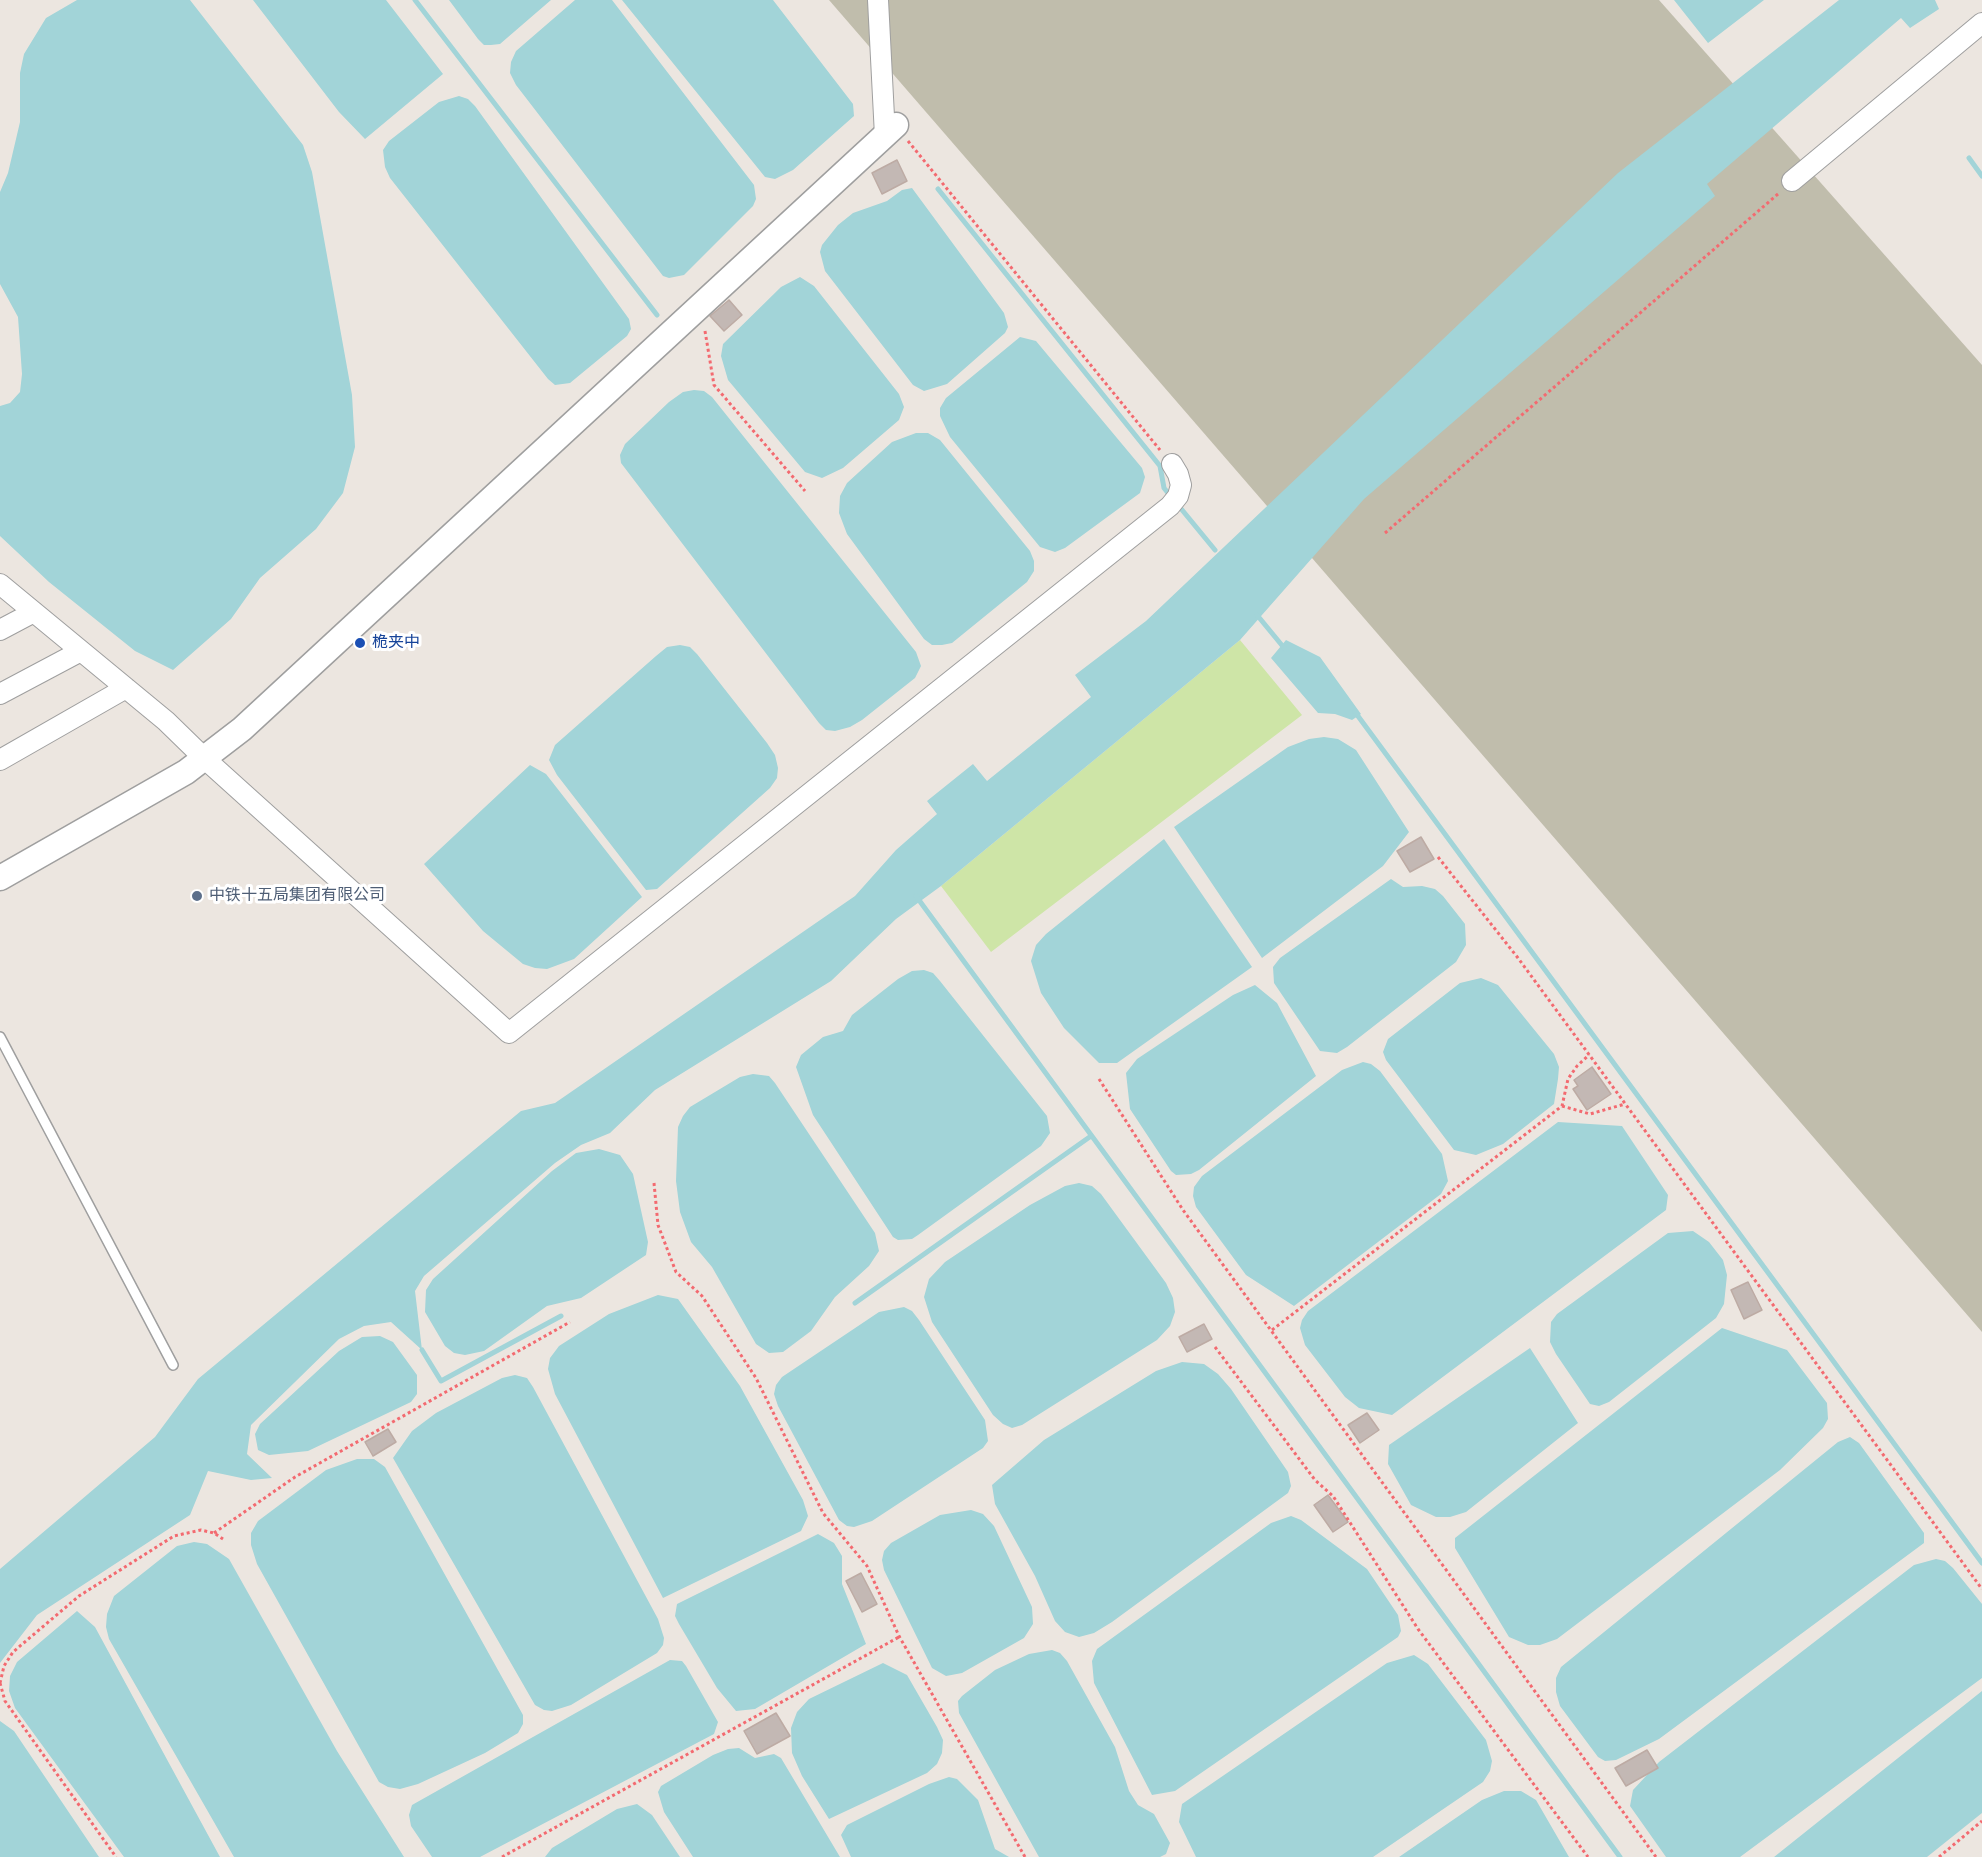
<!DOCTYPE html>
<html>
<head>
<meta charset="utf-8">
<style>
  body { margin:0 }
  canvas { display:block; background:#ece6e0 }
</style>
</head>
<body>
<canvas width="1982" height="1857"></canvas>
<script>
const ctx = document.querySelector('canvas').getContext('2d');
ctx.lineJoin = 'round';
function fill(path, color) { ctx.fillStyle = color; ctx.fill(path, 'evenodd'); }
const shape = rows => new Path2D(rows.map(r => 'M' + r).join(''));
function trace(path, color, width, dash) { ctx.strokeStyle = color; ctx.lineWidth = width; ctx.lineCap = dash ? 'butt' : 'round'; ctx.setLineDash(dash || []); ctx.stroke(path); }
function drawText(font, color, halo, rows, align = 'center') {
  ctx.font = font + ' "Archivo Narrow","Noto Sans SC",sans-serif'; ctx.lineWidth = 6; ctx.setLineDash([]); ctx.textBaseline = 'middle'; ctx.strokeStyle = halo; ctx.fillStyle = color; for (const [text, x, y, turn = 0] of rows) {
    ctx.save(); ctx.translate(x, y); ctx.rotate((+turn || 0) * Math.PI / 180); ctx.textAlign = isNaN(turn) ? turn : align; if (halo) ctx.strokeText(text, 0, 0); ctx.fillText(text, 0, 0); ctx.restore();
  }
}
fill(shape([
  [829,0,1659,0,1982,365,1982,1332]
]), '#c0bdac');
fill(shape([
  [1240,640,1302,715,991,952,941,886]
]), '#cee5a7');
fill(shape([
  [77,0,190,0,303,145,312,172,352,395,355,447,343,493,316,529,260,578,231,619,173,670,135,651,49,582,0,536,0,406,10,403,20,392,22,374,18,317,0,284,0,192,8,173,20,122,20,73,24,54,46,18],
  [253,0,386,0,443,74,365,139,339,112],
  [449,0,551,0,500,44,491,45,484,45,478,39],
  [575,0,612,0,754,185,756,199,753,206,684,275,669,278,663,276,516,85,510,73,511,62,516,51],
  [622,0,773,0,853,104,854,116,793,170,775,179,765,177],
  [1674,0,1764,0,1708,43],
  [1839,0,1935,0,1939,9,1910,28,1901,18,1707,184,1715,196,1364,499,1240,640,941,886,896,919,831,981,655,1090,610,1133,581,1145,555,1163,424,1276,415,1291,422,1350,391,1322,364,1326,339,1339,251,1425,247,1454,272,1478,251,1480,208,1471,190,1515,37,1615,0,1663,0,1569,155,1437,198,1379,521,1111,555,1103,855,896,896,850,937,814,927,801,973,764,987,781,1091,697,1075,675,1146,621,1618,173],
  [459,96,468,99,475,106,629,319,631,329,627,336,570,383,555,385,548,379,390,178,385,167,383,150,389,141,439,102],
  [912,188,1004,313,1008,327,1005,333,947,384,924,391,913,385,825,271,820,252,822,245,838,225,853,213,887,201,902,190],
  [800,277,814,286,899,394,904,407,899,420,843,468,822,478,805,472,728,380,721,356,723,344,781,287],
  [1020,337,1036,341,1142,468,1145,477,1140,493,1065,548,1055,552,1040,547,950,437,940,416,940,408,946,398],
  [694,390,704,391,712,397,916,652,921,666,915,678,862,720,850,727,835,731,826,730,819,723,621,463,620,455,625,444,669,402,683,392],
  [916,433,928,433,940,440,1030,551,1034,561,1034,571,1027,582,952,643,942,645,932,645,924,639,847,534,839,513,840,496,847,483,892,442],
  [1286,640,1320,657,1361,714,1352,720,1335,714,1318,713,1271,658],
  [680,645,690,647,697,654,767,743,775,755,778,768,777,778,770,788,657,889,646,890,557,775,549,760,555,745,656,656,667,647],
  [1324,737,1338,739,1356,750,1409,832,1383,866,1262,958,1174,827,1288,747,1309,739],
  [530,765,546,774,642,897,574,959,547,969,535,968,523,964,483,931,424,864],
  [1164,839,1252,967,1117,1063,1099,1063,1064,1028,1041,993,1031,961,1036,945,1046,934],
  [1391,879,1403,887,1422,886,1435,889,1443,896,1465,924,1466,945,1456,962,1347,1047,1337,1053,1320,1051,1274,983,1273,967,1280,958],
  [924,970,933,973,940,981,1047,1116,1050,1133,1041,1146,918,1235,912,1239,898,1240,893,1237,813,1115,796,1067,801,1055,823,1037,843,1031,852,1015,898,979,912,971],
  [1481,978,1498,985,1554,1054,1559,1067,1558,1079,1554,1104,1503,1144,1476,1155,1454,1150,1386,1060,1383,1052,1388,1039,1460,983],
  [1255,985,1277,1003,1316,1076,1199,1170,1191,1174,1176,1175,1171,1171,1130,1109,1126,1073,1137,1059,1233,995],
  [1363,1062,1371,1064,1380,1071,1442,1154,1448,1181,1441,1194,1294,1306,1246,1275,1196,1207,1193,1196,1194,1187,1202,1176,1342,1070],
  [753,1074,769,1076,775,1083,875,1233,879,1251,869,1266,835,1297,811,1331,783,1352,769,1353,756,1344,712,1267,691,1242,680,1212,676,1181,678,1127,683,1116,690,1107,740,1077],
  [1558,1122,1622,1126,1668,1195,1666,1210,1392,1415,1359,1408,1345,1397,1305,1345,1300,1328,1302,1320,1308,1311],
  [599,1149,620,1155,633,1174,648,1242,646,1255,581,1298,547,1306,484,1351,465,1355,454,1353,445,1346,425,1312,426,1290,433,1279,552,1171,576,1153],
  [1079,1183,1092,1186,1101,1194,1166,1283,1173,1298,1175,1312,1170,1326,1157,1340,1022,1425,1012,1428,1003,1424,993,1415,932,1322,924,1297,929,1279,945,1262,1030,1205,1065,1186],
  [1693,1231,1709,1242,1723,1260,1727,1275,1724,1304,1716,1318,1609,1402,1599,1406,1590,1404,1556,1354,1550,1342,1551,1322,1557,1314,1668,1233],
  [658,1295,678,1299,740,1386,803,1500,808,1516,801,1531,663,1598,555,1394,548,1369,550,1358,559,1346,609,1314],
  [904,1307,912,1311,919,1320,985,1420,988,1441,983,1448,872,1521,854,1527,847,1526,839,1520,778,1406,774,1394,776,1385,782,1377,879,1312],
  [1722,1328,1787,1350,1827,1403,1828,1419,1823,1428,1780,1470,1557,1639,1540,1645,1528,1645,1509,1637,1455,1548,1455,1538],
  [380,1336,393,1342,417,1375,417,1394,411,1402,308,1451,269,1455,258,1450,255,1434,260,1424,339,1351,362,1337],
  [1530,1348,1578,1423,1466,1512,1450,1517,1436,1517,1411,1505,1388,1464,1389,1445],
  [1182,1362,1204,1364,1218,1374,1231,1389,1288,1472,1291,1486,1288,1493,1112,1622,1094,1633,1079,1637,1065,1632,1055,1621,1035,1576,995,1504,992,1485,1044,1440,1156,1371],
  [515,1375,527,1378,533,1387,658,1619,664,1638,663,1645,657,1653,571,1705,552,1711,544,1710,535,1705,393,1458,412,1431,436,1413,502,1378],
  [1850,1437,1859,1443,1924,1533,1924,1543,1659,1739,1616,1760,1605,1761,1598,1757,1560,1706,1556,1692,1556,1678,1561,1667,1838,1442],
  [357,1459,374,1459,385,1467,523,1715,523,1724,518,1733,485,1753,418,1784,400,1789,388,1787,379,1782,257,1564,251,1545,251,1533,258,1521,326,1470],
  [971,1510,983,1514,994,1526,1032,1607,1033,1624,1024,1638,962,1673,946,1676,932,1668,884,1570,882,1560,884,1551,891,1543,940,1515],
  [1291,1516,1301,1520,1367,1569,1398,1615,1401,1631,1398,1637,1175,1791,1152,1795,1094,1683,1092,1661,1097,1649,1271,1523],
  [818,1534,834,1543,842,1556,842,1584,866,1644,755,1709,736,1711,717,1688,679,1624,675,1616,677,1604],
  [194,1542,207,1544,229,1559,337,1751,404,1857,234,1857,109,1639,106,1627,107,1614,114,1596,177,1546],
  [1936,1559,1945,1561,1953,1568,1982,1604,1982,1678,1740,1857,1666,1857,1630,1806,1633,1790,1659,1762,1914,1565],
  [77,1611,95,1627,220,1857,124,1857,15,1708,9,1691,10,1676,17,1662],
  [1052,1650,1060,1653,1067,1661,1115,1747,1129,1791,1138,1805,1154,1814,1170,1843,1166,1854,1160,1857,1039,1857,959,1713,958,1701,962,1696,995,1670,1029,1654],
  [1414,1655,1428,1664,1486,1740,1492,1761,1490,1771,1483,1782,1373,1857,1196,1857,1179,1822,1182,1804,1387,1663],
  [670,1660,682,1661,686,1666,718,1722,714,1734,480,1857,432,1857,411,1826,409,1815,412,1805],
  [883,1663,907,1675,937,1727,943,1740,942,1753,937,1764,927,1773,829,1819,802,1776,792,1753,791,1728,797,1712,809,1699],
  [1982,1691,1982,1813,1927,1857,1774,1857],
  [0,1721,14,1731,99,1857,0,1857],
  [739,1748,755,1758,774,1754,781,1758,840,1857,693,1857,664,1812,658,1792,661,1786,713,1755,728,1749],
  [949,1777,957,1779,978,1800,995,1849,1009,1857,851,1857,841,1835,847,1825,929,1784],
  [1504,1791,1521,1791,1536,1800,1569,1857,1399,1857,1482,1800],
  [637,1804,652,1815,680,1857,545,1857,552,1848,617,1809]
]), '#a2d4d8');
trace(shape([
  [415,0,657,315],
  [1969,158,1982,176],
  [938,189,1160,466,1164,488,1172,498],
  [1178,505,1215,550],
  [1257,615,1285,649],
  [1355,712,1982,1563],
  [916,896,1620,1857],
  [855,1303,1091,1136],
  [422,1350,441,1381,561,1316]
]), '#a2d4d8', 5);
const building = shape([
  [897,160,907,181,882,194,872,173,897,160],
  [729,300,742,315,724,331,710,316,729,300],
  [1421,837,1434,859,1410,872,1397,851,1421,837],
  [1592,1067,1611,1094,1587,1110,1573,1089,1578,1086,1574,1080,1592,1067],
  [1748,1282,1762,1310,1744,1319,1731,1290,1748,1282],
  [1204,1324,1212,1339,1187,1352,1179,1337,1204,1324],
  [1367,1413,1379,1430,1360,1443,1348,1425,1367,1413],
  [388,1429,396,1442,373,1456,365,1442,388,1429],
  [1328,1495,1348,1522,1333,1532,1314,1505,1328,1495],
  [861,1573,877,1604,862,1612,846,1581,861,1573],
  [776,1713,790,1736,757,1754,744,1731,776,1713],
  [1647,1750,1658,1768,1626,1786,1615,1768,1647,1750]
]);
fill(building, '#c3b8b4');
trace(building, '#bdaba4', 1.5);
const service = shape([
  [0,1037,173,1365]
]);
const minor = shape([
  [878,0,885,136],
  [1792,181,1982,23],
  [0,584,166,721,204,758,509,1033,1170,506,1178,496,1181,485,1178,474,1172,464],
  [0,630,34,612],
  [0,694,81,651],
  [0,760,126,688]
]);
const tertiary = shape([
  [0,878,186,772,242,729,896,125]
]);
trace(service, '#9f9f9f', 12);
trace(minor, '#9f9f9f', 22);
trace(tertiary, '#9f9f9f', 27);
trace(shape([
  [908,141,1160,450],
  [705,331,714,385,805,491],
  [1385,533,1778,194],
  [1438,857,1518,958,1982,1589],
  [1099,1079,1183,1210,1656,1857],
  [1562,1106,1590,1114,1625,1104],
  [654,1183,658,1225,676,1272,702,1296,756,1378,823,1513,867,1566,899,1636,1025,1857],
  [1272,1330,1562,1106,1568,1079,1577,1066,1589,1055],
  [1215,1347,1315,1480,1333,1496,1418,1629,1588,1857],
  [214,1533,295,1477,570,1322],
  [0,1683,4,1666,13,1652,79,1596,174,1536,201,1530,214,1533,223,1539],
  [0,1683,5,1701,116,1857],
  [502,1857,899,1637],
  [1939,1857,1982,1821]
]), '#f36a70', 3, [3, 3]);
trace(service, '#fff', 9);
trace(minor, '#fff', 20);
trace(tertiary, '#fff', 24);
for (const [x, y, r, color] of [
  [360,643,6,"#1a4fb4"],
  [197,896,6,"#5c6f8a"]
]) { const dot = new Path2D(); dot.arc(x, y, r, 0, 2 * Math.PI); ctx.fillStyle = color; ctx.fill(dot); trace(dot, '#fff', 2); }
drawText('16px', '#164399', '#fff', [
  ["桅夹中",372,643]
], 'left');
drawText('16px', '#4e5e75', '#fff', [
  ["中铁十五局集团有限公司",209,896]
], 'left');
</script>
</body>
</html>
